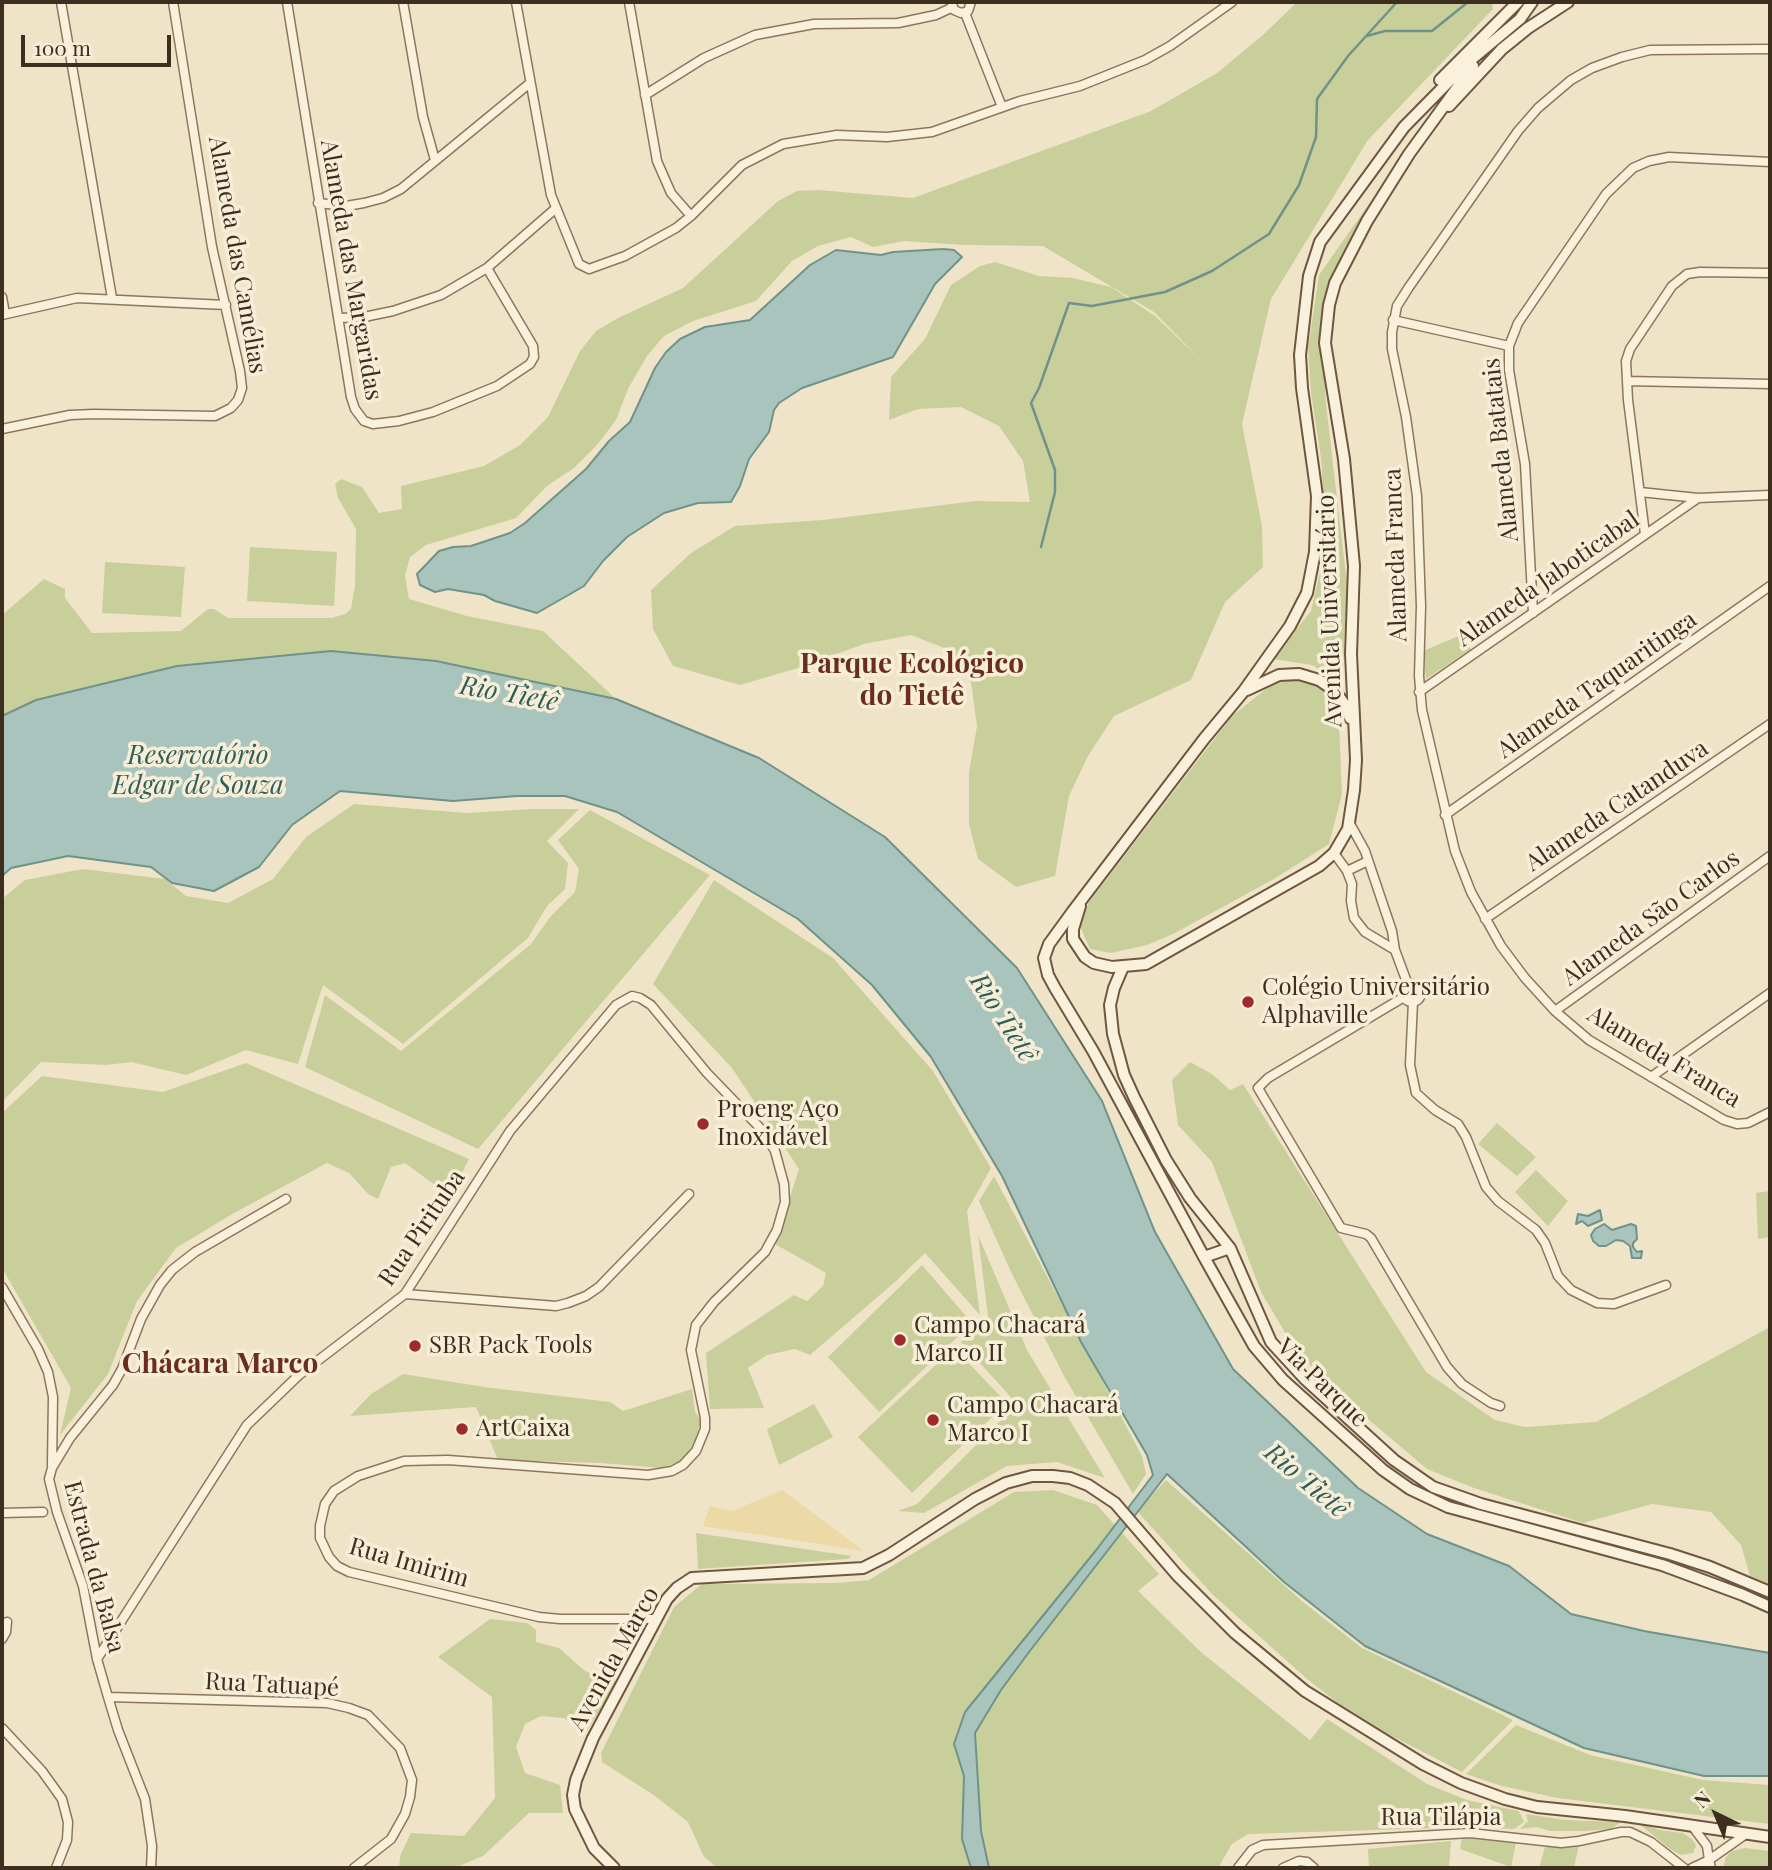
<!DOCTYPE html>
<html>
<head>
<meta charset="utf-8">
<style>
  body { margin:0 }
  #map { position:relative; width:1772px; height:1870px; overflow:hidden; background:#f0e4c8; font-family:"Playfair Display",serif }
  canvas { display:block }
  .frame { position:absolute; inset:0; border:4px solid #3d2e20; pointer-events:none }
  .north { position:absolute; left:1681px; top:1779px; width:70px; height:70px; -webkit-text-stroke:5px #f7eed8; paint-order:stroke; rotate:317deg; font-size:19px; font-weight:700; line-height:28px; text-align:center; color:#3d2e20 }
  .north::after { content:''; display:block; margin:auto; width:24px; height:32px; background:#3d2e20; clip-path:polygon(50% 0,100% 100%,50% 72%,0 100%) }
  .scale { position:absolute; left:21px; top:35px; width:150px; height:32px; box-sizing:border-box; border:4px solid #3d2e20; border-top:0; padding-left:9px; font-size:21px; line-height:24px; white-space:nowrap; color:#3d2e20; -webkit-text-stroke:5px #f7eed8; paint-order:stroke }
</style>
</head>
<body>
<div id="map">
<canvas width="1772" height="1870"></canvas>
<div class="frame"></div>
<div class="north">N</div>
<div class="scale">100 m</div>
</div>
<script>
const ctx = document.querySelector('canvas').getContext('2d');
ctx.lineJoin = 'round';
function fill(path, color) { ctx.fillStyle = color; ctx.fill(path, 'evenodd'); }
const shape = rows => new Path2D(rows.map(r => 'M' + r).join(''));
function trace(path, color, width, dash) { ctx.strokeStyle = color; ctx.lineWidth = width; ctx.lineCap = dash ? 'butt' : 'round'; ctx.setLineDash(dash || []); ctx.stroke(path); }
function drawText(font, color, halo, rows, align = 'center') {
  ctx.font = font + ' "Playfair Display",serif'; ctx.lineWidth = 7; ctx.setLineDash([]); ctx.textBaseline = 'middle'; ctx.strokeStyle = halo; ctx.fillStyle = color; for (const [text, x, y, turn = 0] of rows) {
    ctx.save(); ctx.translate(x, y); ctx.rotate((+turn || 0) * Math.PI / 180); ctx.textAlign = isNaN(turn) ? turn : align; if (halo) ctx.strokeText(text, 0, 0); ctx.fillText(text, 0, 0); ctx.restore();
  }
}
fill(shape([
  [1297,2,1492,2,1493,9,1368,140,1271,299,1242,424,1262,526,1263,567,1225,602,1191,680,1114,716,1088,756,1069,796,1055,876,1016,887,978,859,969,824,969,772,977,726,971,682,944,648,911,635,864,644,798,668,740,685,673,666,653,629,651,590,691,553,735,526,823,520,975,501,1030,502,1023,461,999,426,961,407,918,409,889,420,891,377,925,339,951,285,980,266,995,262,1039,276,1073,278,1111,287,1155,316,1200,359,1154,312,1043,246,965,245,904,241,873,247,851,237,818,246,792,261,756,301,693,321,664,336,647,356,628,389,616,420,597,445,574,468,547,486,516,518,426,545,410,557,405,576,409,599,467,616,543,631,616,699,436,661,331,651,177,666,36,700,2,716,2,615,44,579,65,589,65,598,92,633,181,631,208,609,214,609,228,618,332,618,345,614,351,609,355,585,356,529,338,498,335,484,341,479,362,487,379,513,402,509,401,486,484,466,520,445,548,417,580,351,596,331,618,318,683,288,778,201,797,191,818,190,913,198,1151,111,1217,73,1264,34],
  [1408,148,1330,278,1321,322,1326,404,1347,584,1342,687,1332,676,1312,665,1273,659,1311,611,1321,568,1325,526,1321,458,1311,393,1308,348,1319,275],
  [250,547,337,552,334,606,247,601],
  [105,562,185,567,181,617,102,613],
  [1461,635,1471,649,1426,679,1423,651],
  [1295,678,1308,681,1323,690,1339,722,1342,794,1329,844,1274,879,1173,934,1147,945,1111,953,1090,949,1080,926,1089,902,1232,716,1275,682],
  [354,804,467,813,532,809,579,809,547,841,568,863,565,889,547,906,528,938,403,1044,323,985,298,1064,246,1050,186,1075,131,1062,107,1065,41,1062,2,1102,2,899,25,880,83,869,165,879,186,896,228,903,273,879,306,837],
  [590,810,710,875,478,1149,305,1067,325,995,401,1051,531,944,551,916,575,892,579,869,558,840],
  [714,880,833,958,933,1071,991,1168,967,1211,980,1315,925,1253,895,1282,810,1355,795,1349,767,1355,748,1368,764,1408,710,1409,706,1353,794,1295,807,1301,823,1286,826,1273,775,1244,799,1169,732,1068,653,984],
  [1190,1062,1212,1074,1230,1090,1243,1084,1426,1372,1495,1420,1525,1427,1596,1422,1770,1327,1770,1584,1750,1576,1741,1545,1711,1512,1652,1504,1583,1523,1474,1488,1427,1469,1342,1397,1296,1351,1261,1292,1212,1162,1178,1125,1172,1080],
  [246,1063,469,1159,450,1196,405,1163,391,1167,378,1199,368,1194,349,1173,327,1163,234,1213,176,1248,137,1301,108,1374,60,1435,71,1388,2,1268,2,1113,42,1076,163,1092],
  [1497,1123,1536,1157,1517,1176,1478,1144],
  [1536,1170,1568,1201,1548,1226,1515,1192],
  [994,1176,1142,1456,1146,1474,1133,1494,1064,1376,1012,1274,979,1201],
  [1770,1191,1770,1237,1758,1239,1756,1193],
  [978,1235,1027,1350,1105,1478,1057,1462,1007,1466,924,1513,898,1511,917,1504,1017,1404,961,1342,988,1317],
  [922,1265,972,1323,879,1412,828,1357],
  [954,1348,1007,1403,912,1493,858,1437],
  [403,1374,484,1387,610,1402,623,1411,692,1389,695,1412,701,1420,694,1445,682,1461,661,1468,601,1463,498,1460,476,1407,350,1416,371,1394],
  [814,1404,833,1437,779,1465,767,1429],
  [1166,1480,1303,1602,1362,1648,1513,1720,1462,1772,1388,1734,1338,1703,1307,1679,1212,1594,1137,1511],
  [1053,1490,1097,1505,1159,1574,1138,1591,1201,1652,1310,1740,1327,1719,1427,1784,1467,1800,1519,1811,1524,1822,1514,1829,1470,1827,1248,1834,1232,1844,1218,1868,718,1868,704,1857,688,1822,655,1796,602,1762,601,1753,674,1607,702,1584,838,1583,869,1580,1014,1492],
  [696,1533,852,1556,848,1559,698,1569],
  [490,1619,527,1623,536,1630,536,1642,559,1648,585,1671,618,1682,587,1731,564,1718,541,1716,525,1724,516,1747,525,1773,560,1785,563,1813,529,1813,483,1856,454,1868,399,1868,400,1856,411,1833,464,1836,495,1798,492,1697,438,1657],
  [1516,1725,1590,1755,1703,1780,1770,1785,1770,1824,1558,1798,1502,1786,1466,1774],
  [1526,1814,1565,1820,1621,1822,1611,1829,1584,1831,1550,1831,1537,1827,1520,1829,1528,1821],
  [1638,1823,1660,1830,1683,1833,1692,1839,1696,1846,1693,1853,1681,1855,1670,1849],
  [1462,1837,1516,1842,1511,1867,1460,1849],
  [1451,1841,1449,1868,1369,1868,1368,1849],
  [1579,1845,1574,1868,1539,1868,1545,1847],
  [1745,1848,1770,1851,1770,1868,1723,1868,1726,1857,1732,1851]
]), '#c9cf9b');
fill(shape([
  [782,1490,864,1551,703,1526,710,1506,732,1511]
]), '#ecd9a5');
const water = shape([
  [943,249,954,250,962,257,935,284,893,357,802,388,779,403,774,410,769,432,749,459,740,486,731,502,698,503,664,513,627,537,603,561,584,586,537,613,495,601,484,595,448,589,435,592,420,585,417,574,439,551,453,547,471,546,510,533,525,523,586,469,609,441,630,422,655,368,666,352,680,339,705,327,750,320,810,265,836,250,881,255,893,252,943,249],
  [331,651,436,661,616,699,759,758,885,837,1017,968,1102,1101,1155,1232,1233,1369,1358,1488,1427,1534,1509,1566,1571,1614,1644,1631,1770,1653,1770,1776,1704,1776,1584,1748,1365,1646,1284,1582,1167,1474,1029,1652,1001,1690,975,1733,981,1831,989,1868,971,1868,962,1839,964,1776,954,1744,965,1712,1097,1549,1153,1475,1147,1455,1081,1342,1002,1176,931,1057,872,985,798,919,617,812,565,796,517,796,453,801,340,791,292,825,259,867,214,891,172,883,151,867,68,856,11,868,2,876,2,716,36,700,177,666,331,651],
  [1600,1210,1602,1220,1588,1226,1582,1221,1576,1224,1578,1214,1588,1216,1600,1210],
  [1604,1224,1612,1230,1631,1224,1636,1226,1637,1239,1633,1243,1633,1247,1637,1252,1642,1251,1641,1258,1632,1258,1630,1246,1623,1241,1616,1240,1606,1246,1599,1246,1593,1241,1591,1235,1595,1229,1604,1224]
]);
fill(water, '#a9c4bc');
trace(water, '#6f938a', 2);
trace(shape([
  [1367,36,1385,31,1432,31,1468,2],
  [1041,547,1055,492,1055,470,1031,403,1039,388,1069,303,1092,306,1165,292,1212,271,1269,234,1299,185,1316,137,1317,99,1348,56,1397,2]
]), '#6f938a', 2.5);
const minor = shape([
  [61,2,112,298],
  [287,2,351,397,355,409,364,421,373,424,399,421,433,412,497,386,530,364,534,357,533,346,487,268],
  [403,2,423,117,435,160],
  [516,2,551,195,579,264,589,269,625,256,676,228,691,216,742,165,783,144,837,135,887,137,932,132,1020,101,1080,86,1145,60,1170,46,1232,2],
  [629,2,657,161,671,193,691,216],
  [952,4,954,10,961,13,968,11,971,2],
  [965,13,1002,107],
  [1770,49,1650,50,1622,57,1592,68,1571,80,1538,108,1518,131,1409,287,1397,306,1392,332,1392,349,1406,417,1417,496,1421,606,1419,676,1422,710,1455,851,1471,892,1501,946,1525,978,1555,1011,1589,1040,1724,1120,1737,1124,1748,1123,1770,1112],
  [645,95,704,58,755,35,814,24,898,23,936,15,953,7],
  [318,203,346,206,364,203,383,198,401,189,530,83],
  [2,297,5,314],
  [2,315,77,298,226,305],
  [340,318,364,317,393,311,441,295,487,268,555,209],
  [1393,320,1509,346],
  [1627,381,1770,384],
  [2,429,70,415,94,414,215,416,231,408,238,400,242,388,240,371,212,247,173,2],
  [1640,492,1698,498,1770,495],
  [1645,534,1628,400,1626,361,1630,349,1672,286,1687,274,1700,272,1770,273],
  [1533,613,1525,464,1509,370,1509,346,1518,323,1606,194,1633,168,1649,161,1669,157,1770,162],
  [1419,692,1698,498],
  [1445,815,1770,586],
  [1349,822,1365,851,1392,931,1395,950,1408,985],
  [1334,853,1347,871,1352,884,1351,901,1354,918,1365,932,1395,950],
  [1347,871,1368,861],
  [1485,919,1770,724],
  '1403 993a9 9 0 1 1 18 0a9 9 0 1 1-18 0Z',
  [1404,997,1268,1078,1258,1088,1341,1228,1366,1234,1371,1238,1447,1367,1462,1384,1491,1403,1500,1406],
  [1413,1002,1410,1065,1416,1093,1435,1110,1458,1124,1466,1137,1486,1187,1498,1201,1536,1230,1545,1243,1558,1276,1571,1290,1597,1303,1614,1304,1666,1285],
  [1555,1011,1770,856],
  [1651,1077,1770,993],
  [2,1287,38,1349,48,1372,53,1397,52,1465],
  [405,1294,556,1306,568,1303,586,1296,599,1287,689,1194],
  [2,1513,43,1512],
  [2,1639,6,1632,7,1622],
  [97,1659,247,1425,299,1375,405,1294,510,1131,616,1005,632,996,640,998,651,1005,707,1073,763,1131,775,1151,784,1184,785,1202,777,1230,765,1252,714,1302,696,1325,691,1350,705,1418,705,1429,696,1451,683,1465,672,1471,648,1475,448,1460,404,1461,358,1476,334,1491,325,1504,320,1526,320,1538,329,1557,337,1566,349,1572,539,1617,560,1619,657,1619],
  [108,1697,327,1703,349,1708,368,1715,400,1748,412,1780,410,1797,405,1814,391,1839,354,1868],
  [2,1728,42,1771,62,1799,68,1822,67,1840,56,1868],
  [151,1868,152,1846,145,1799,118,1730,108,1697,97,1659,83,1586,57,1512,49,1479,52,1468,70,1438,113,1385,122,1369,141,1319,160,1285,172,1270,195,1252,286,1199],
  [1238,1868,1252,1850,1263,1845,1470,1833,1561,1843,1579,1841,1621,1832,1630,1832,1651,1842,1684,1868],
  [1283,1868,1299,1861,1307,1862,1314,1868],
  [1692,1868,1709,1860,1707,1846,1693,1827],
  [1711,1868,1709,1860,1746,1834]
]);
const secondary = shape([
  [1532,2,1520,19,1466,64,1404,127,1320,242,1309,276,1300,355,1302,388,1317,496,1315,552,1307,593,1290,626,1243,692,1204,739,1073,911,1049,944,1044,958,1048,975,1055,988,1093,1051,1204,1257,1254,1346,1283,1380,1383,1470,1410,1489,1448,1507,1662,1565,1743,1595,1770,1607],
  [1440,80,1518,2],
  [1449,106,1502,49,1528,28,1568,2],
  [1247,690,1279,675,1299,674,1319,680,1335,691,1347,708,1350,718],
  [1080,906,1073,929,1073,939,1085,957,1094,963,1112,967,1146,964,1319,866,1334,853,1348,829,1354,790,1356,760,1351,654,1354,566,1344,459,1325,343,1329,305,1335,283,1367,221,1409,154,1473,66],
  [1123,967,1114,988,1110,1005,1113,1034,1124,1075,1134,1097,1166,1160,1190,1198,1230,1248,1271,1342,1305,1379,1394,1460,1433,1487,1481,1504,1670,1554,1710,1567,1770,1592],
  [1204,1257,1230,1248],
  [614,1868,594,1848,575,1809,573,1795,576,1780,593,1738,667,1599,677,1588,692,1578,863,1568,889,1555,975,1499,1006,1483,1032,1476,1053,1476,1070,1478,1088,1485,1115,1503,1177,1575,1235,1633,1305,1691,1423,1764,1461,1783,1505,1799,1537,1807,1625,1816,1770,1837]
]);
trace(minor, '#8d765c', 11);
trace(secondary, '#6f573f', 14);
trace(minor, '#faf1dc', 8);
trace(secondary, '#faf1dc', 10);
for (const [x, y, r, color] of [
  [1248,1002,7,"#9e2a2b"],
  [703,1124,7,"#9e2a2b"],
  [900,1340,7,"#9e2a2b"],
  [415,1346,7,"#9e2a2b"],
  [933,1420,7,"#9e2a2b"],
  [462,1429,7,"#9e2a2b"]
]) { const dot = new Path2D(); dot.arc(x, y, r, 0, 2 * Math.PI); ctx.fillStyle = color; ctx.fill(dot); trace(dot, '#f7eed8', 2.5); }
drawText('24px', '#3d2e20', '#f7eed8', [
  ["Alameda das Camélias",237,255,80],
  ["Alameda das Margaridas",351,270,80],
  ["Alameda Batatais",1501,450,-96],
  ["Alameda Franca",1396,555,-92],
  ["Alameda Jaboticabal",1548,579,-35],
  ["Avenida Universitário",1330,611,-92],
  ["Alameda Taquaritinga",1597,685,-35],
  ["Alameda Catanduva",1617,806,-34],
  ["Alameda São Carlos",1651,918,-36],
  ["Alameda Franca",1664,1057,31],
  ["Rua Pirituba",422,1228,-56],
  ["Via Parque",1322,1383,44],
  ["Rua Imirim",409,1563,16],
  ["Estrada da Balsa",94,1567,75],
  ["Avenida Marco",614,1659,-61],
  ["Rua Tatuapé",272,1685,3],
  ["Rua Tilápia",1441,1818]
]);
drawText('24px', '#3d2e20', '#f7eed8', [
  ["Colégio Universitário",1262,988],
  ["Alphaville",1262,1016],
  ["Proeng Aço",717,1110],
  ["Inoxidável",717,1138],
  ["Campo Chacará",914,1326],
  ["Marco II",914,1354],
  ["SBR Pack Tools",429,1346],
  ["Campo Chacará",947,1406],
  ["Marco I",947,1434],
  ["ArtCaixa",476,1429]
], 'left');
drawText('italic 26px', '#2f5d5a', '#f7eed8', [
  ["Rio Tietê",509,694,10],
  ["Reservatório",198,756],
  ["Edgar de Souza",198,786],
  ["Rio Tietê",1003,1018,57],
  ["Rio Tietê",1306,1481,40]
]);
drawText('bold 28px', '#6b2e1e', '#f7eed8', [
  ["Parque Ecológico",912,664],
  ["do Tietê",912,696],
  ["Chácara Marco",220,1364]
]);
</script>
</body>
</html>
